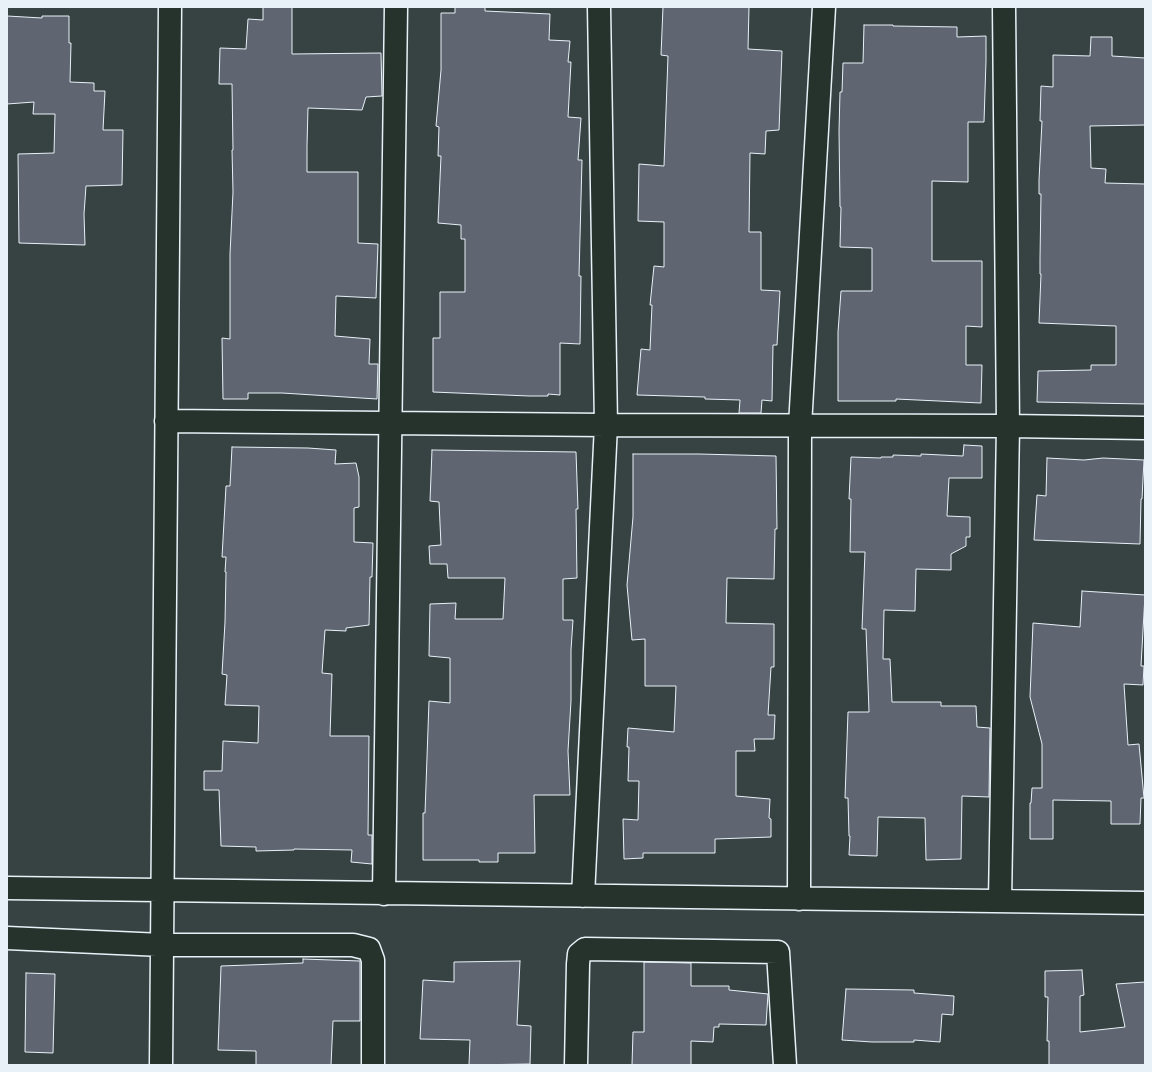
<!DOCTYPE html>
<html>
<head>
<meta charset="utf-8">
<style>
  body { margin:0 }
  #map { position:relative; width:1152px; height:1072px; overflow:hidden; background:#374242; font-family:"Patrick Hand",sans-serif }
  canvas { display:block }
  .frame { position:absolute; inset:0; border:8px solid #e8f1f8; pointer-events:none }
</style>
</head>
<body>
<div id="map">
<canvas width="1152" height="1072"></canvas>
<div class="frame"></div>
</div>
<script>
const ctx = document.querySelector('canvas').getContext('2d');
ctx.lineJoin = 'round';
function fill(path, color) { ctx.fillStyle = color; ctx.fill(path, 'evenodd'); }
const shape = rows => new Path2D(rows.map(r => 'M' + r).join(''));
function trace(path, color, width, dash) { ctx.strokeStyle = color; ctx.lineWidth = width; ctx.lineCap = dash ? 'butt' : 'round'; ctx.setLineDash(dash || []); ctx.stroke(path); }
const building = shape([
  [263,7,292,7,292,54,381,53,382,96,366,97,362,110,308,108,307,146,307,172,358,172,358,243,378,244,376,298,336,296,335,336,370,339,369,364,378,364,377,399,282,393,248,393,248,399,223,399,222,338,230,339,230,254,233,192,232,150,233,150,232,84,219,84,220,48,246,49,248,19,263,20,263,7],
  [455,7,485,7,485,11,550,14,549,40,570,41,568,62,571,62,568,117,581,118,578,160,582,160,579,276,581,276,580,344,560,343,560,395,548,394,548,396,529,396,433,392,433,338,440,338,440,292,465,292,465,239,461,239,461,225,438,223,441,156,438,156,439,127,436,126,441,70,441,13,455,13,455,7],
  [663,7,749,7,748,49,782,51,779,130,766,131,765,154,750,153,749,232,761,232,761,290,780,291,777,345,773,345,772,401,762,400,761,413,739,413,740,400,705,399,705,397,637,395,641,349,650,350,652,305,650,305,654,266,664,267,664,222,638,221,639,164,664,166,668,56,661,55,663,7],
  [7,16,42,18,42,16,69,16,69,43,71,43,70,82,94,83,94,91,105,91,103,130,123,130,122,185,86,186,84,214,85,245,19,243,18,154,54,153,55,114,33,114,34,102,7,104,7,16],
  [864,25,893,25,893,26,957,27,957,37,986,36,986,61,984,122,968,122,968,182,932,181,932,261,982,261,982,327,966,326,966,365,982,365,981,403,896,399,896,401,838,401,838,332,841,291,872,291,872,248,840,247,841,207,840,207,839,131,840,92,842,92,843,63,863,63,864,25],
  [1091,37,1112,37,1112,56,1145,58,1145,125,1090,126,1091,168,1106,169,1105,183,1145,184,1145,404,1037,402,1038,371,1091,370,1091,365,1116,365,1116,326,1039,323,1041,274,1040,274,1040,259,1041,194,1039,194,1039,180,1042,121,1040,121,1041,86,1053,87,1053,55,1090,56,1091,37],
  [964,445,982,446,982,478,949,478,947,516,970,517,970,537,966,537,966,546,951,554,951,570,916,569,915,611,884,610,883,659,890,659,892,702,941,702,941,706,976,706,977,727,990,728,989,797,962,796,961,859,926,860,925,818,878,817,877,856,849,855,850,836,849,836,848,798,845,798,848,712,869,712,866,629,862,629,865,552,850,552,851,499,849,499,851,457,881,458,881,457,893,457,893,455,921,456,921,454,963,456,964,445],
  [232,447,308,448,336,450,335,464,356,463,359,477,359,507,354,508,354,542,373,543,372,577,370,577,369,625,346,628,346,631,325,630,322,673,332,674,330,736,369,736,368,835,372,835,372,864,351,862,352,850,294,849,294,850,256,851,256,847,221,846,219,790,204,790,204,771,222,771,223,741,258,743,259,706,225,705,227,675,222,674,225,622,226,572,225,572,226,557,222,557,226,486,230,486,232,447],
  [432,450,576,452,578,509,576,509,577,578,563,579,563,620,573,620,571,650,571,701,568,751,570,795,534,795,535,853,498,853,498,862,479,862,479,860,423,860,423,813,425,813,429,701,450,703,450,658,429,656,430,604,456,603,455,619,503,619,505,578,448,578,447,564,430,564,429,546,441,545,439,502,430,501,432,450],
  [633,454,699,454,776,456,777,529,775,529,774,579,727,578,726,623,774,624,774,667,771,667,768,715,775,715,774,739,754,739,755,751,736,751,736,796,770,799,769,818,771,819,771,837,715,839,715,853,643,853,643,858,624,859,623,819,638,820,639,781,628,781,629,747,627,747,628,728,674,732,676,686,645,686,645,639,632,640,627,585,633,517,633,454],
  [1047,458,1084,460,1103,458,1144,460,1142,499,1141,499,1140,544,1034,540,1037,495,1046,496,1047,458],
  [1082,591,1145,595,1141,666,1144,666,1143,685,1124,684,1128,745,1139,744,1144,798,1141,798,1140,824,1111,824,1111,801,1053,800,1053,839,1030,839,1030,803,1031,803,1032,788,1042,788,1042,744,1030,697,1033,623,1080,627,1082,591],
  [303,959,360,961,360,1021,333,1021,331,1065,256,1065,256,1051,218,1050,221,966,303,963,303,959],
  [520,961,517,1025,531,1026,530,1064,469,1065,470,1040,420,1039,423,980,454,982,454,962,520,961],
  [644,962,691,963,691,986,729,986,729,990,768,994,766,1025,719,1024,719,1027,714,1027,713,1042,691,1041,691,1065,632,1065,633,1032,644,1032,644,962],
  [1082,970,1084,995,1080,996,1080,1032,1125,1027,1116,984,1145,982,1145,1065,1049,1065,1049,1041,1047,1041,1048,997,1045,997,1045,971,1082,970],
  [26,973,55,974,53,1053,25,1052,26,973],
  [846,989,914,990,914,993,954,996,953,1015,942,1014,940,1042,914,1040,914,1042,872,1042,842,1040,846,989]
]);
fill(building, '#606572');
trace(building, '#e8f1f8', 1);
const minor = shape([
  [166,421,606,425,1008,426,1145,428],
  [7,888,1145,903],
  [384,894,396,7],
  [583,896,606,425,599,7],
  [799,899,800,426,824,7],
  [1000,901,1008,426,1004,7],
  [7,938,162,945,353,945,369,949,373,960,373,1065],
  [161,1065,170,7],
  [576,1065,578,964,579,954,585,949,778,952,785,1065]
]);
trace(minor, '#e8f1f8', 25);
trace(minor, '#26332d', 22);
</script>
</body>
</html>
